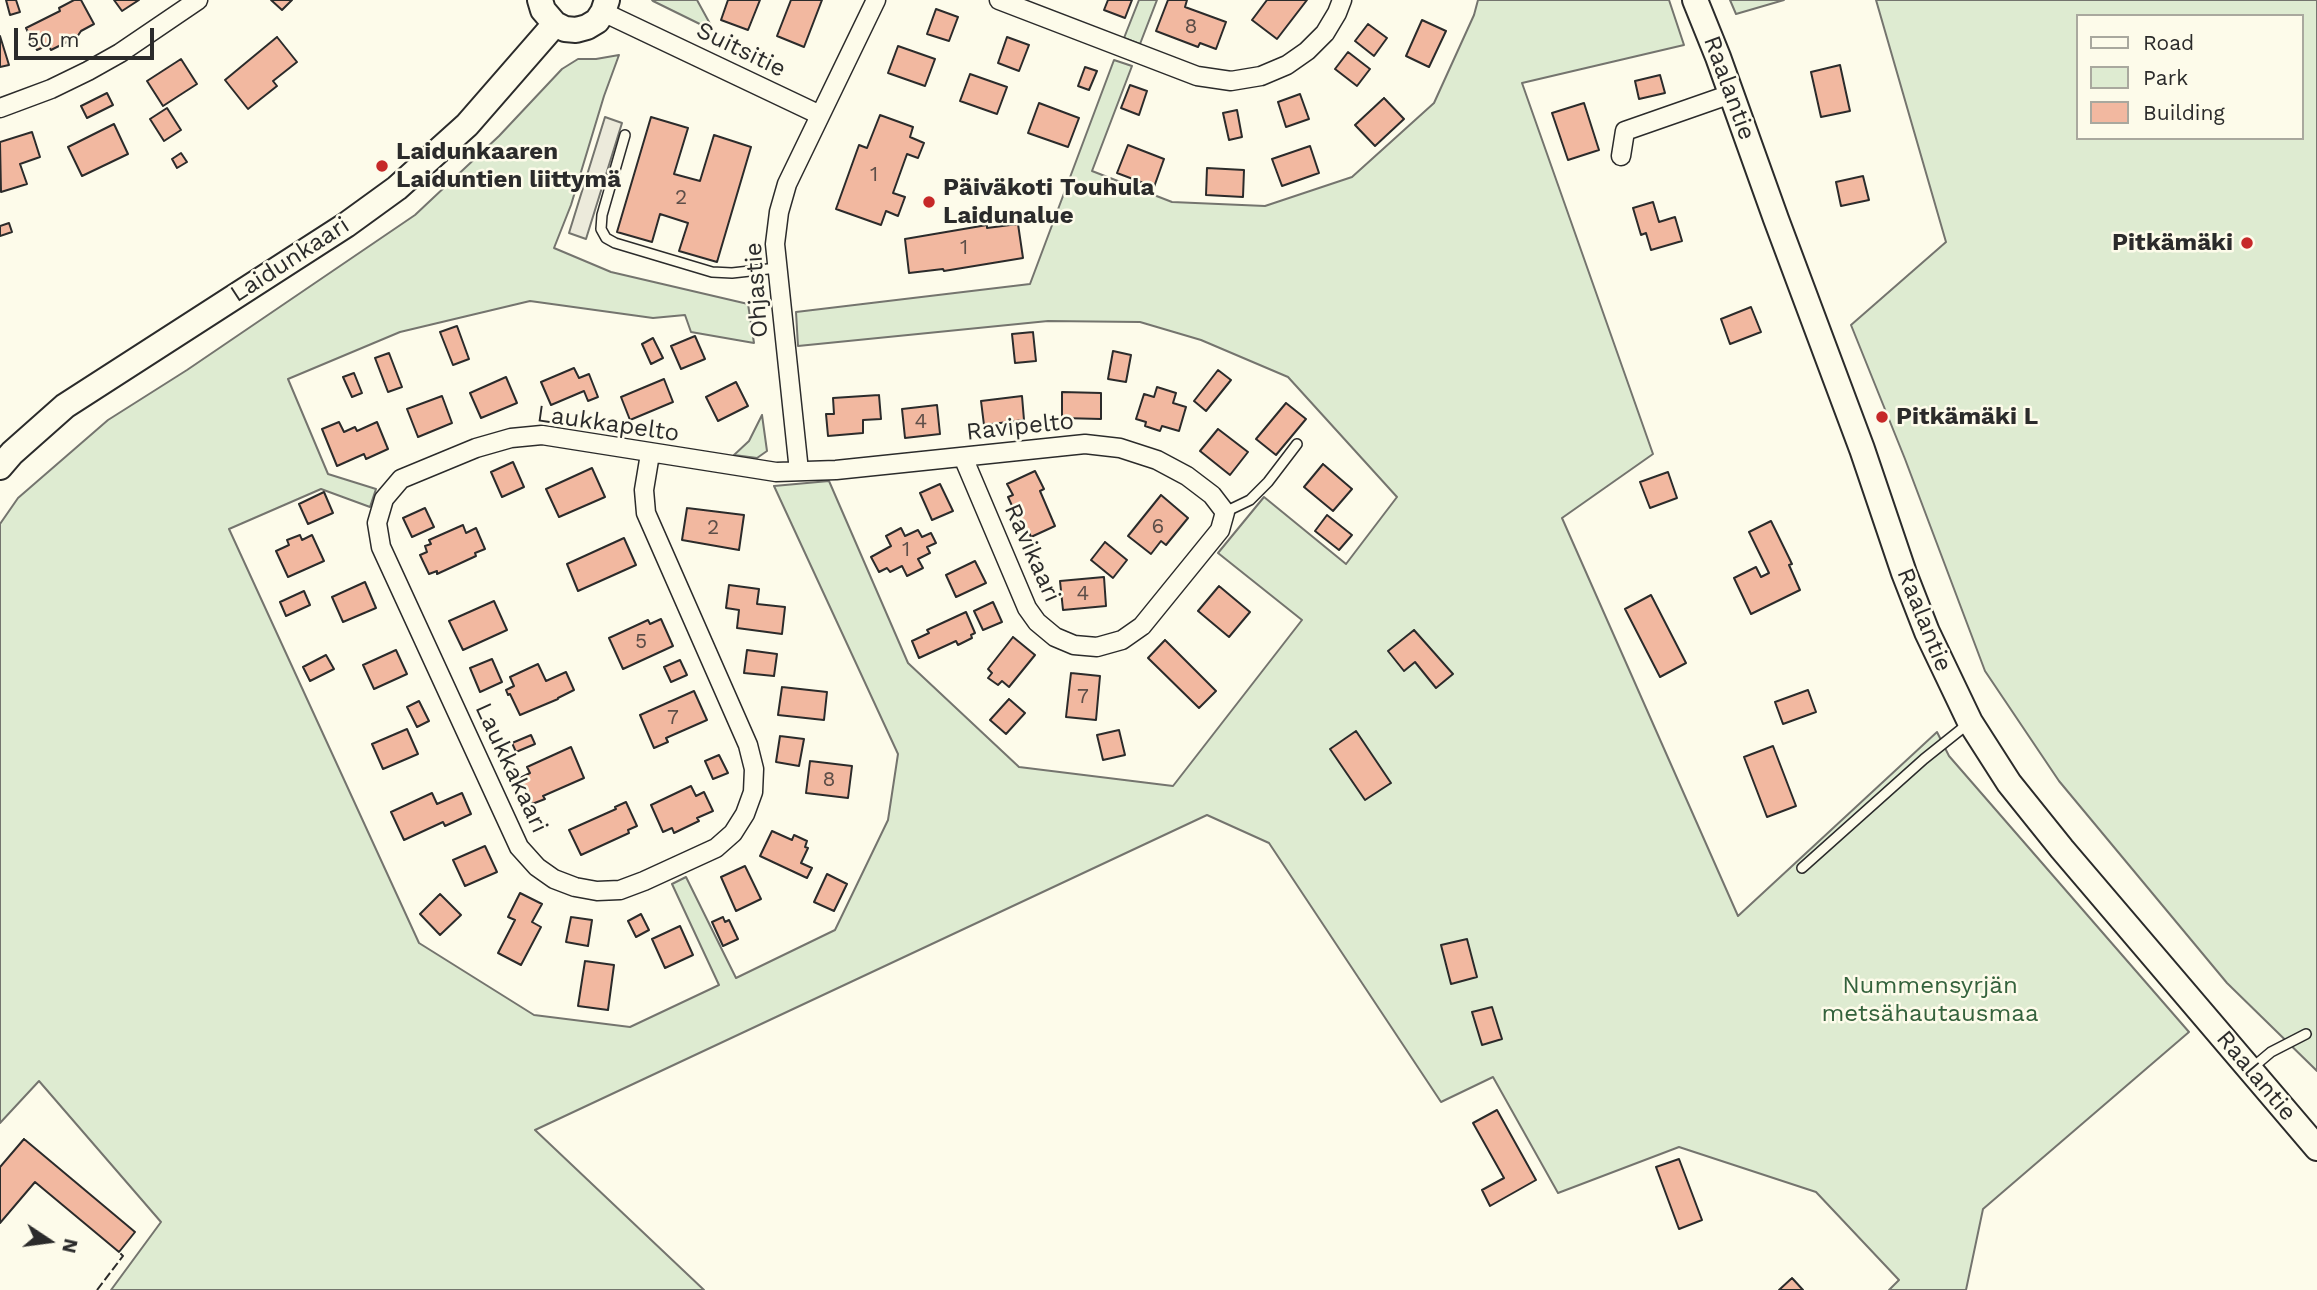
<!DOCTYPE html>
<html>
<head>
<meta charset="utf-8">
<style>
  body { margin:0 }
  #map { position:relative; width:2317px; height:1290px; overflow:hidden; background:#fdfbea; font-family:"Work Sans",sans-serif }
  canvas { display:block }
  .legend { position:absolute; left:2076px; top:14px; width:228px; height:126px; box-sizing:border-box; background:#fdfbea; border:2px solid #a9a89e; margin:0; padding:9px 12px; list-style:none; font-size:21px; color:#2b2b2b }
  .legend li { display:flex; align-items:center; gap:14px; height:35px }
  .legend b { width:35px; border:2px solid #a9a89e }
  .north { position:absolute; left:14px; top:1206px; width:70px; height:70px; -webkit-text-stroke:5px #fdfbea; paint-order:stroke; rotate:103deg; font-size:19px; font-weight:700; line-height:28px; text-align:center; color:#2b2b2b }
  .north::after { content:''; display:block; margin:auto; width:24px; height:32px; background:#2b2b2b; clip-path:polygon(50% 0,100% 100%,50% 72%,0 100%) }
  .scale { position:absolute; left:14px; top:28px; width:140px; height:32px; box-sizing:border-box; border:4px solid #2b2b2b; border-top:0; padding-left:9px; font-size:21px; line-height:24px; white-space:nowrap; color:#2b2b2b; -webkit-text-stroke:5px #fdfbea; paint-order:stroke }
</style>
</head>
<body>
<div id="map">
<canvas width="2317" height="1290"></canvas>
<ul class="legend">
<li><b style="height:9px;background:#fdfbea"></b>Road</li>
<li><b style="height:19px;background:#deebd1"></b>Park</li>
<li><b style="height:19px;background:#f2b8a0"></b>Building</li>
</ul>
<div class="north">N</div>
<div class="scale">50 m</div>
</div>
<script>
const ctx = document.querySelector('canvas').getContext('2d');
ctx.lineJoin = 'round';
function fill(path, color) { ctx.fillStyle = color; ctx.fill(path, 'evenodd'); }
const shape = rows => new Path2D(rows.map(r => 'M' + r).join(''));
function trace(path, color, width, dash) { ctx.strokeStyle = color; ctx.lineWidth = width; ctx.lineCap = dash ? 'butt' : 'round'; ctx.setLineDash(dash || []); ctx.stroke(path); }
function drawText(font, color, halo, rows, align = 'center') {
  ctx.font = font + ' "Work Sans",sans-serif'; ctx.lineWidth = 5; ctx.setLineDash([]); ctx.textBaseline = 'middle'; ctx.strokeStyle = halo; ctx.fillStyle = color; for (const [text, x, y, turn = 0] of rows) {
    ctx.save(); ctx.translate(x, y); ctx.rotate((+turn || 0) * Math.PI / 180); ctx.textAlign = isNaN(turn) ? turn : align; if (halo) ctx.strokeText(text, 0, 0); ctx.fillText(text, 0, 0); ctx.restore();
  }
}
const green = shape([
  [652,0,697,0,714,31,653,1,652,0],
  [1139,0,1157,0,1140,44,1124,38,1139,0],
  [1478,0,1669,0,1684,45,1522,83,1653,454,1562,518,1738,916,1937,732,1949,756,2189,1032,1983,1209,1966,1290,1889,1290,1899,1280,1816,1192,1679,1147,1558,1193,1493,1077,1441,1102,1269,843,1207,815,535,1130,704,1290,111,1290,161,1222,39,1081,0,1123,0,524,18,498,108,420,187,370,415,215,499,136,562,69,578,59,596,59,619,55,604,96,571,205,554,248,611,272,748,304,754,343,691,332,685,315,653,318,530,301,400,332,288,379,328,474,376,489,370,507,321,489,229,529,419,943,534,1015,630,1027,719,985,672,884,686,877,736,978,835,930,888,820,898,754,774,486,829,481,908,663,1019,767,1173,786,1302,620,1218,553,1264,497,1346,564,1397,497,1288,377,1201,340,1140,322,1048,321,798,346,796,312,1030,284,1114,60,1132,66,1092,171,1172,202,1265,206,1352,177,1434,103,1474,15,1478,0],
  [1730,0,1784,0,1736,14,1730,0],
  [1876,0,2317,0,2317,1071,2227,983,2059,781,1985,671,1905,459,1851,325,1946,242,1876,0],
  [2077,16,2301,16,2301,138,2077,138,2077,16],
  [762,415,767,451,757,458,734,455,749,441,762,415]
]);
fill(green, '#deebd1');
trace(green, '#74746e', 2);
const parking = shape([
  [605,117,622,123,586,239,569,233,605,117]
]);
fill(parking, '#eceadb');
trace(parking, '#74746e', 2);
const building = shape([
  [6,0,16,0,20,12,10,15,6,0],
  [74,0,81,0,94,24,81,31,77,37,51,50,48,45,37,50,26,28,60,11,59,8,74,0],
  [114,0,139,0,122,11,114,0],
  [271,0,292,0,282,10,271,0],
  [728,0,760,0,748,30,721,20,728,0],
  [791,0,822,0,804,47,777,36,791,0],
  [1108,0,1132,0,1125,18,1104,10,1108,0],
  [1168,0,1187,0,1185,7,1226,22,1216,49,1200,43,1198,47,1156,31,1168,0],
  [1267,0,1307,0,1277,39,1252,20,1267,0],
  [936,9,958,17,949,41,927,34,936,9],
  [1422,20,1446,31,1429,67,1406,56,1422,20],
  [1368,24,1387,38,1374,56,1355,41,1368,24],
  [0,36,9,65,0,67,0,36],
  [277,37,297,62,273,81,277,86,248,109,225,80,277,37],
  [1007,37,1029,45,1019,71,998,63,1007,37],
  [898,46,935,59,925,86,888,73,898,46],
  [1348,52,1370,69,1357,86,1335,69,1348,52],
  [181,59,197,84,163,106,147,81,181,59],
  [1840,65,1850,111,1821,117,1811,72,1840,65],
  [1085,67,1097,71,1089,90,1078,86,1085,67],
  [970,74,1007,87,997,114,960,101,970,74],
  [1660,75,1665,93,1639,99,1635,81,1660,75],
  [1130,85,1147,91,1139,115,1121,108,1130,85],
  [107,93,113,105,87,118,81,106,107,93],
  [1300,94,1309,119,1286,127,1278,102,1300,94],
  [1384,98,1404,119,1375,146,1355,125,1384,98],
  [1039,103,1079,118,1068,147,1028,133,1039,103],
  [1584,103,1599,150,1568,160,1552,113,1584,103],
  [167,108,181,130,164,141,150,119,167,108],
  [1237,110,1242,137,1229,140,1223,113,1237,110],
  [880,115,913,127,910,137,924,143,918,158,907,154,893,193,905,197,898,216,886,211,881,225,836,209,859,145,867,148,880,115],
  [651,117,688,128,674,174,700,181,714,135,751,147,717,262,679,251,688,223,660,214,652,242,617,232,651,117],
  [114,124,128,154,82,176,68,147,114,124],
  [32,132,40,157,20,164,27,184,1,192,0,142,32,132],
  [1128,145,1164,159,1154,187,1117,173,1128,145],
  [1310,146,1319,173,1282,186,1272,159,1310,146],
  [181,153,187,162,177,168,172,159,181,153],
  [1207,168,1244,170,1243,197,1206,195,1207,168],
  [1863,176,1869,200,1841,206,1836,182,1863,176],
  [1653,202,1659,222,1675,217,1682,241,1651,250,1646,233,1641,235,1633,208,1653,202],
  [9,223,12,232,0,236,0,226,9,223],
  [1018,224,1023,258,944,271,943,269,909,273,905,239,987,225,987,228,1018,224],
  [1751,307,1761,332,1730,344,1721,319,1751,307],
  [457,326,469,359,453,365,440,332,457,326],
  [1033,332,1036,361,1015,363,1012,334,1033,332],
  [695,336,705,359,681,369,671,346,695,336],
  [653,338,663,358,651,364,642,344,653,338],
  [1113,351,1131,355,1126,382,1108,379,1113,351],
  [389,353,402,387,388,392,375,358,389,353],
  [574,368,579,378,589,374,598,397,588,401,584,391,551,405,541,382,574,368],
  [1218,370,1231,380,1206,411,1194,401,1218,370],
  [354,373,362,393,352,397,343,377,354,373],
  [506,377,517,403,481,418,470,393,506,377],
  [664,379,673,402,630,420,621,397,664,379],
  [736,382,748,406,718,421,706,397,736,382],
  [1157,387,1176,393,1173,403,1186,407,1179,431,1162,426,1160,431,1145,426,1146,422,1136,419,1144,394,1154,397,1157,387],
  [1062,392,1101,393,1101,419,1062,418,1062,392],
  [879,395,881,419,863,420,863,433,828,436,826,414,834,414,833,398,879,395],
  [442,396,452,423,418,437,407,409,442,396],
  [1022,396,1024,420,984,425,981,401,1022,396],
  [1286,403,1306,419,1276,455,1256,439,1286,403],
  [937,405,940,434,905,438,902,409,937,405],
  [339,422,344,432,355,427,357,431,377,422,388,449,366,459,364,454,337,466,322,429,339,422],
  [1218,429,1248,452,1230,475,1200,451,1218,429],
  [513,462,524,487,502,497,491,472,513,462],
  [1323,464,1352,489,1333,511,1304,487,1323,464],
  [592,468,605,497,559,517,546,489,592,468],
  [1035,471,1044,489,1040,491,1055,526,1031,537,1028,530,1024,532,1008,497,1013,495,1007,484,1035,471],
  [1668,472,1677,498,1650,508,1640,482,1668,472],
  [940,484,953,511,932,520,920,493,940,484],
  [324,492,333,513,308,524,299,504,324,492],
  [1161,495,1188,518,1166,545,1161,541,1151,554,1128,536,1161,495],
  [425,508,434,527,412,537,403,518,425,508],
  [687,508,744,515,739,550,682,540,687,508],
  [1327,515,1352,535,1339,550,1315,531,1327,515],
  [1771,521,1792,564,1789,565,1800,590,1751,614,1734,578,1756,567,1761,577,1769,573,1749,532,1771,521],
  [463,525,466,533,476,528,485,549,475,553,476,556,437,574,437,571,429,574,420,555,427,552,425,546,431,544,429,540,463,525],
  [901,528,905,536,918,530,922,537,931,533,936,543,927,547,930,553,918,559,923,568,907,576,902,566,890,572,887,568,879,572,871,557,891,546,886,536,901,528],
  [300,535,302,540,312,535,324,561,288,577,276,551,289,545,287,540,300,535],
  [624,538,636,565,578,591,567,564,624,538],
  [1105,542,1127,560,1113,578,1091,560,1105,542],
  [975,561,986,583,956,597,946,575,975,561],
  [1104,577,1106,606,1063,610,1060,581,1104,577],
  [365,582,376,608,343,622,332,597,365,582],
  [729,585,759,589,757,604,785,607,782,634,737,628,739,610,726,608,729,585],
  [1219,586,1250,612,1229,637,1198,611,1219,586],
  [304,591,310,605,286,616,280,602,304,591],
  [1651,595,1686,663,1660,677,1625,609,1651,595],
  [494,601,507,630,463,650,449,621,494,601],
  [993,602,1002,622,983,630,974,611,993,602],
  [966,612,975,633,971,635,972,638,958,645,956,641,919,658,912,641,929,633,927,630,966,612],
  [661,619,673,646,623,669,609,638,648,620,650,624,661,619],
  [1414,630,1453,674,1436,688,1415,662,1404,671,1388,651,1414,630],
  [1013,637,1035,655,1009,687,1002,681,998,685,988,678,992,673,988,669,1013,637],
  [1165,640,1216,691,1199,708,1148,658,1165,640],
  [396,650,407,674,374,689,363,665,396,650],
  [747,650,777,654,774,676,744,673,747,650],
  [326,655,334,669,310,681,303,667,326,655],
  [492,659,502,682,480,692,470,668,492,659],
  [680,660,687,675,671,682,664,667,680,660],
  [538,664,546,681,566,672,574,690,558,698,558,699,520,715,510,694,508,695,506,690,514,686,510,677,538,664],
  [1071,673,1100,676,1096,720,1066,717,1071,673],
  [782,687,827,692,824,720,778,715,782,687],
  [1808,690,1816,712,1783,724,1775,702,1808,690],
  [694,691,707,720,666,738,668,742,654,748,640,715,694,691],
  [1009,699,1025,713,1006,734,990,720,1009,699],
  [419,701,429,721,417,727,407,707,419,701],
  [407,729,418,754,383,769,372,744,407,729],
  [1119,730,1125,755,1103,760,1097,735,1119,730],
  [1356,731,1391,783,1365,800,1330,749,1356,731],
  [531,735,535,744,516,752,512,743,531,735],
  [780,736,804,739,799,766,776,762,780,736],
  [1773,746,1796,806,1767,817,1744,757,1773,746],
  [571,747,584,778,543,796,545,799,532,804,520,778,530,773,527,767,571,747],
  [719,755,728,773,713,779,705,761,719,755],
  [810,761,852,766,848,798,806,793,810,761],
  [691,786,696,796,704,792,713,811,697,818,699,821,674,833,672,828,663,832,651,805,691,786],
  [432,793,437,804,462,793,471,814,445,826,443,822,404,840,391,812,432,793],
  [626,802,637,826,628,830,629,833,581,855,569,830,616,809,615,807,626,802],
  [772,831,792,840,794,835,807,841,805,847,808,848,801,863,812,868,807,878,760,856,772,831],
  [485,846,497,872,465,886,453,860,485,846],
  [745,866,761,899,736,911,721,877,745,866],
  [827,874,847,884,834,911,814,902,827,874],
  [520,893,542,904,532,922,541,927,521,965,498,953,515,920,508,917,520,893],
  [440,894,461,915,440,935,420,914,440,894],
  [641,914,649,930,636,937,628,921,641,914],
  [571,917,592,920,588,946,566,942,571,917],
  [723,917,725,922,729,920,738,939,723,946,712,922,723,917],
  [680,926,693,955,665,968,652,939,680,926],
  [1467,939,1477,977,1451,984,1441,945,1467,939],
  [585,961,614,965,608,1010,578,1006,585,961],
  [1492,1007,1502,1039,1482,1045,1472,1012,1492,1007],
  [1497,1110,1536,1180,1490,1206,1482,1190,1504,1178,1473,1123,1497,1110],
  [24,1139,135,1232,119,1252,35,1182,0,1223,0,1167,24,1139],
  [1679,1159,1702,1220,1679,1229,1656,1167,1679,1159],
  [1792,1278,1803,1290,1779,1290,1792,1278]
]);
fill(building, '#f2b8a0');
trace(building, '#2b2b2b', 2);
const lane = shape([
  [625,135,602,215,601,229,606,238,615,243,712,272,732,273,777,268],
  [1225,512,1250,500,1268,482,1297,444],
  [1802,868,1924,759,1969,723],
  [2252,1068,2271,1052,2306,1034]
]);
const street = shape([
  [999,0,1197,76,1231,81,1261,76,1287,65,1307,51,1325,33,1337,13,1342,0],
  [603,12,820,115],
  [0,108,51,89,88,71,120,53,198,0],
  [1621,156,1625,131,1731,94],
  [650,454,644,490,646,513,748,745,754,769,753,792,745,814,733,833,716,848,644,881,620,890,597,891,575,887,554,879,537,867,519,847,381,547,377,523,384,499,401,479,476,448,511,438,542,435,776,472,836,470,1085,444,1120,448,1157,460,1187,476,1212,495,1225,512,1220,530,1142,626,1122,640,1097,647,1074,645,1055,637,1037,622,1027,608,963,457],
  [799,471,775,244,779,212,787,184,876,0]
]);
const secondary = shape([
  [540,0,543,10,555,24,565,29,576,30,587,27,597,21,603,12,607,0],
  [1695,0,1718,57,1776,219,1862,449,1904,573,1927,632,1970,722,2009,783,2062,849,2317,1148],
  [0,467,12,453,65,406,346,225,397,188,467,125,555,24]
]);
trace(lane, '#2b2b2b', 12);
trace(street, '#2b2b2b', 21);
trace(secondary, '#2b2b2b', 28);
trace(lane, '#fdfbea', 9);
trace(street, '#fdfbea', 18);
trace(secondary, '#fdfbea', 24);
trace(shape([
  [97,1290,123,1256,119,1252]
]), '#2b2b2b', 2, [9, 3.5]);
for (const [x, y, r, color] of [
  [382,166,7,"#c62828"],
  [929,202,7,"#c62828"],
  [2247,243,7,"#c62828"],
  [1882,417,7,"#c62828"]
]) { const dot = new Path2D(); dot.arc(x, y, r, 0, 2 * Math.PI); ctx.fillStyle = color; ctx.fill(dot); trace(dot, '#fdfbea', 2.5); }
drawText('21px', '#5d4e48', null, [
  ["8",1191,27],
  ["1",874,175],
  ["2",681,198],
  ["1",964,248],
  ["4",921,422],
  ["6",1158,527],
  ["2",713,528],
  ["1",906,550],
  ["4",1083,594],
  ["5",641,642],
  ["7",1083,697],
  ["7",673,718],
  ["8",829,780]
]);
drawText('24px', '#2b2b2b', '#fdfbea', [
  ["Suitsitie",741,50,26],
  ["Raalantie",1729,88,70],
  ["Laidunkaari",290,260,-33],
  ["Ohjastie",757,290,-94],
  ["Laukkapelto",608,424,8],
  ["Ravipelto",1020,427,-6],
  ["Ravikaari",1032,553,66],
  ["Raalantie",1924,620,68],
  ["Laukkakaari",511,768,65],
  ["Raalantie",2256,1076,50]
]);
drawText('bold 24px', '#2b2b2b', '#fdfbea', [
  ["Laidunkaaren",396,152],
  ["Laiduntien liittymä",396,180],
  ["Päiväkoti Touhula",943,188],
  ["Laidunalue",943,216],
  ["Pitkämäki",2233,243,"right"],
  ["Pitkämäki L",1896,417]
], 'left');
drawText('24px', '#34623c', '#fdfbea', [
  ["Nummensyrjän",1930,986],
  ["metsähautausmaa",1930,1014]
]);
</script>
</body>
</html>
